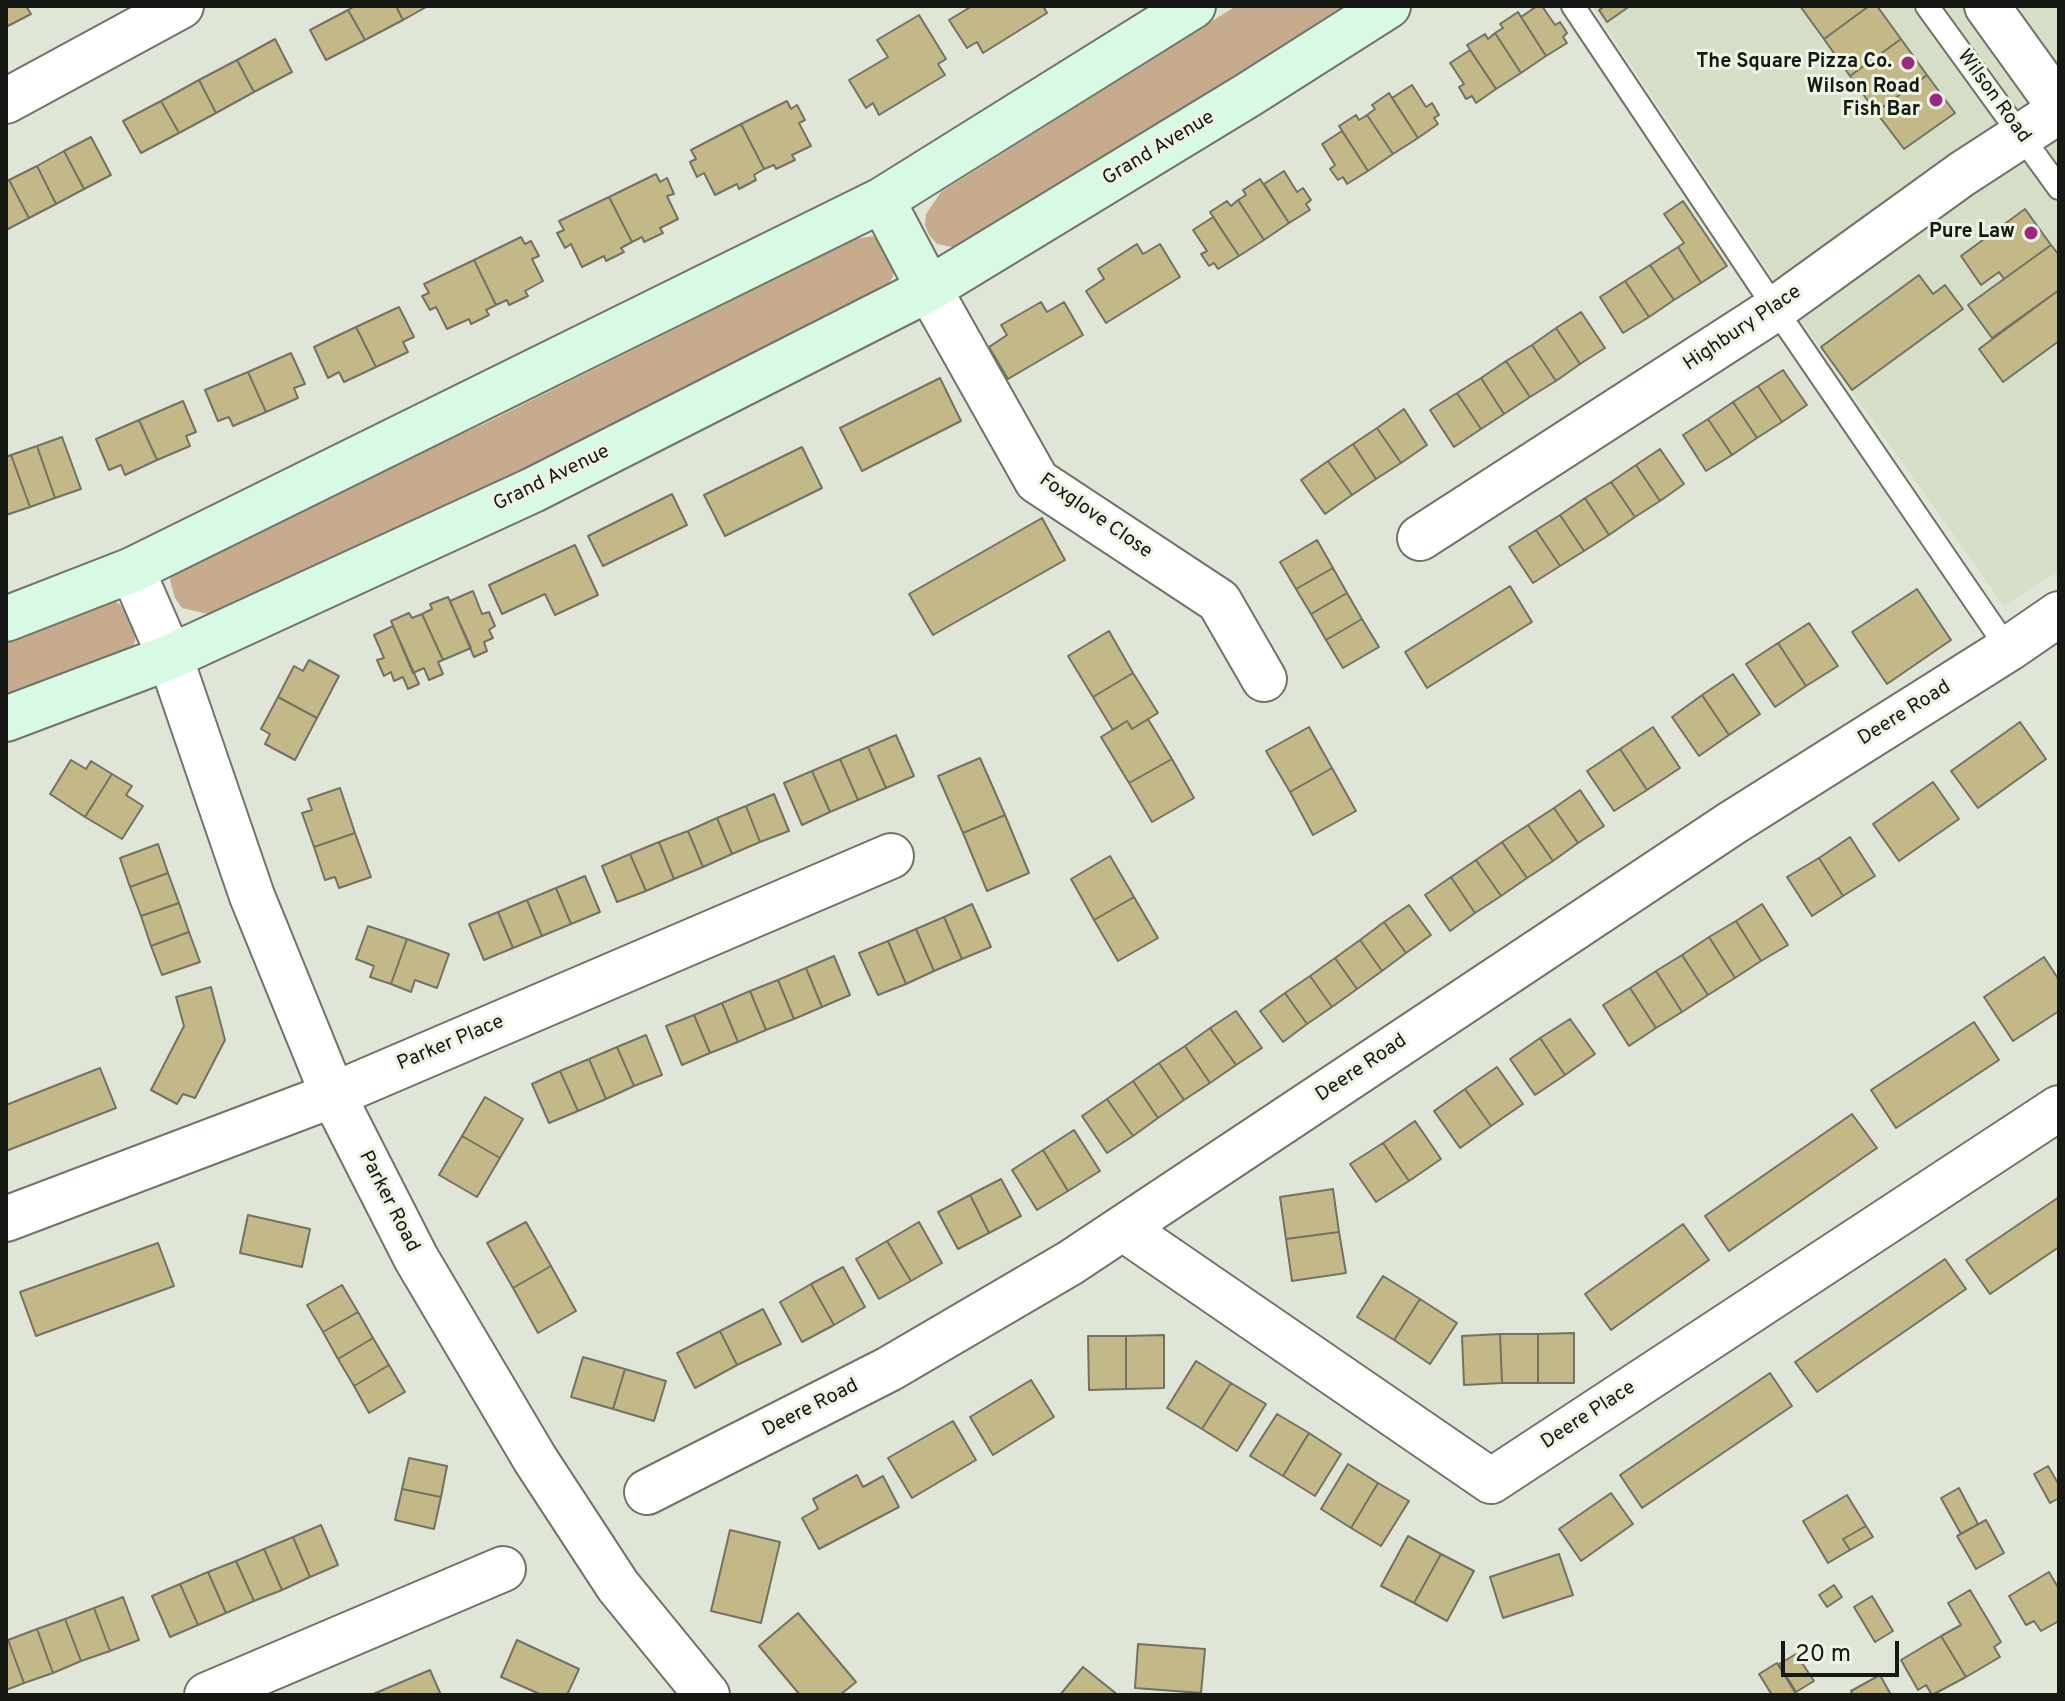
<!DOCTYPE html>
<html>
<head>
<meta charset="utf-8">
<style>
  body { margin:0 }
  #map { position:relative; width:2065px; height:1701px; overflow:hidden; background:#e0e6d7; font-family:Overpass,sans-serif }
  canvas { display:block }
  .frame { position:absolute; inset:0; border:8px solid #161913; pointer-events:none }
  .scale { position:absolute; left:1781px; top:1641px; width:118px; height:36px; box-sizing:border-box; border:4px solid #161913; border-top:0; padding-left:10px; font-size:24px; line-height:28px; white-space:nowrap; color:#161913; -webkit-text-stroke:6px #edf4e4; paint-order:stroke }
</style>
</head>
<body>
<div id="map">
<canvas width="2065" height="1701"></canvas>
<div class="frame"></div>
<div class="scale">20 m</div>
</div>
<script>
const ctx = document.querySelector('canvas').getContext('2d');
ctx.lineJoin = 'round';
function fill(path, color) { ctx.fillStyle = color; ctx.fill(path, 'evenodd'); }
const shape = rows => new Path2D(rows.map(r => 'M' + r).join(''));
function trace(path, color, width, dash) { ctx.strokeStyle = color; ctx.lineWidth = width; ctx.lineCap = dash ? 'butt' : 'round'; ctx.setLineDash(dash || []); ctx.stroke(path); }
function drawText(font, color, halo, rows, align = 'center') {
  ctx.font = font + ' Overpass,sans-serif'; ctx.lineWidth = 6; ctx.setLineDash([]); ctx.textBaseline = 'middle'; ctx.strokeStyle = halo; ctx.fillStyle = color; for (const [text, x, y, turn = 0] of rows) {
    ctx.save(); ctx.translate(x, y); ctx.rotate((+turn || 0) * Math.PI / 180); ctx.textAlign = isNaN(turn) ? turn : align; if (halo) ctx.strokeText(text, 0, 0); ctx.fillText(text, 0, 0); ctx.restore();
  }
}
fill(shape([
  [1592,6,2059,6,2059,570,2004,606,1798,316]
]), '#d5dfc8');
fill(shape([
  [1236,6,1350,6,1258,67,957,248,937,244,929,235,925,225,926,214,941,192],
  [873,236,883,242,894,265,893,277,886,287,632,421,319,567,208,614,182,608,175,598,170,580,175,566,273,518,484,424,856,239],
  [100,600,116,602,128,610,136,630,135,642,125,656,6,701,6,634]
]), '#c7ab8e');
const building = shape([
  [6,6,26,6,31,14,6,27,6,6],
  [355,6,396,6,403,20,365,40,348,10,355,6],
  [396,6,428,6,403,20,396,6],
  [972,6,1043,6,1047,13,983,53,977,42,967,48,949,20,972,6],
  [1537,6,1542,6,1555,25,1560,22,1567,33,1563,37,1567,43,1546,56,1521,17,1537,6],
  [1605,6,1630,6,1607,22,1599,10,1605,6],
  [1800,6,1869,6,1824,39,1800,6],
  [1869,6,1877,6,1901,39,1850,76,1824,39,1869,6],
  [348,10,365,40,326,60,310,30,348,10],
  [1518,12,1546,56,1521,73,1495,33,1503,28,1500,24,1518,12],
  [919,15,946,59,938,64,945,75,879,115,873,103,866,108,849,80,888,57,877,40,919,15],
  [1495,33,1521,73,1496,89,1467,45,1485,34,1488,39,1495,33],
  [275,39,292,72,254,92,237,60,275,39],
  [1901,39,1927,75,1876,112,1850,76,1901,39],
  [1470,50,1496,89,1476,103,1472,96,1466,99,1459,87,1464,84,1450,63,1470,50],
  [237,60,254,92,216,113,199,80,237,60],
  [1927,75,1955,113,1904,149,1876,112,1927,75],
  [199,80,216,113,179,133,161,101,199,80],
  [1412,85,1426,107,1432,103,1439,115,1434,118,1438,124,1418,138,1392,98,1412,85],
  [1389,93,1418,138,1393,154,1367,115,1375,109,1372,105,1389,93],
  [161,101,179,133,141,153,123,121,161,101],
  [787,101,791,109,797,105,805,120,799,123,811,146,792,155,795,160,776,169,774,165,764,169,741,124,787,101],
  [1356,115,1359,120,1367,115,1393,154,1368,171,1339,126,1356,115],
  [741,124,764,169,754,175,756,180,739,189,737,184,715,195,704,173,697,177,690,162,696,159,691,150,741,124],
  [1342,131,1368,171,1347,184,1343,177,1338,180,1330,169,1335,165,1322,144,1342,131],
  [91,137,111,175,84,189,64,151,91,137],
  [64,151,84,189,56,204,37,166,64,151],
  [37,166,56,204,29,218,9,180,37,166],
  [1284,171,1297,192,1303,188,1311,200,1306,204,1310,210,1289,223,1264,184,1284,171],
  [656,174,660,182,667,178,674,194,667,196,678,219,660,228,663,233,644,242,642,237,632,242,609,197,656,174],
  [1260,179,1289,223,1264,240,1238,200,1246,195,1243,190,1260,179],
  [9,180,29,218,6,230,6,182,9,180],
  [609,197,632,242,621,248,624,252,606,261,604,256,582,267,571,244,565,248,557,233,564,230,559,221,609,197],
  [1238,200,1264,240,1239,256,1210,212,1227,201,1231,206,1238,200],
  [1683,201,1727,266,1701,283,1678,247,1684,243,1664,214,1683,201],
  [2025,209,2051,245,2004,279,1999,272,1981,285,1961,256,2025,209],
  [1213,217,1239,256,1218,269,1214,263,1209,266,1201,254,1207,251,1193,230,1213,217],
  [521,237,525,244,531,241,539,256,532,259,543,281,525,291,528,296,509,305,507,300,496,305,474,260,521,237],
  [1137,244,1143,254,1160,244,1180,277,1106,323,1086,291,1104,279,1098,269,1137,244],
  [2051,245,2059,255,2059,290,1992,338,1968,305,2051,245],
  [1678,247,1701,283,1674,300,1650,265,1678,247],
  [474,260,496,305,486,310,489,315,471,324,469,319,447,329,436,307,430,310,422,296,429,293,424,284,474,260],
  [1650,265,1674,300,1649,317,1625,281,1650,265],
  [1919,275,1933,294,1945,285,1963,309,1852,390,1821,347,1919,275],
  [1625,281,1649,317,1623,333,1600,297,1625,281],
  [2059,290,2059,341,2003,382,1979,349,2059,290],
  [1041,302,1047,312,1064,302,1083,335,1008,379,989,347,1007,335,1001,325,1041,302],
  [399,307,414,337,403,342,408,352,376,367,356,327,399,307],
  [1581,312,1605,348,1580,364,1556,328,1581,312],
  [356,327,376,367,344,382,339,372,328,378,314,347,356,327],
  [1556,328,1580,364,1556,381,1532,345,1556,328],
  [1532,345,1556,381,1530,397,1506,361,1532,345],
  [291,353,305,384,294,388,298,398,266,412,248,372,291,353],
  [1506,361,1530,397,1504,414,1481,378,1506,361],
  [1783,370,1807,405,1782,422,1758,386,1783,370],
  [248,372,266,412,233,426,229,417,218,421,205,390,248,372],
  [940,378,961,421,862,471,840,428,940,378],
  [1481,378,1504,414,1481,429,1457,393,1481,378],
  [1758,386,1782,422,1757,438,1733,402,1758,386],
  [1457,393,1481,429,1454,447,1430,410,1457,393],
  [183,401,196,432,186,436,190,446,157,460,139,420,183,401],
  [1733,402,1757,438,1732,455,1708,419,1733,402],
  [1404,409,1427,445,1401,463,1377,428,1404,409],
  [1708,419,1732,455,1706,471,1683,435,1708,419],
  [139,420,157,460,125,475,121,465,109,470,96,439,139,420],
  [1377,428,1401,463,1376,479,1353,444,1377,428],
  [62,437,81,489,55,498,37,446,62,437],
  [1353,444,1376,479,1352,495,1328,461,1353,444],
  [37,446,55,498,30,507,11,455,37,446],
  [802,447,822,488,725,536,704,495,802,447],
  [1660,449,1684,484,1660,501,1636,465,1660,449],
  [11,455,30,507,6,515,6,457,11,455],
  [1328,461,1352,495,1325,514,1301,480,1328,461],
  [1636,465,1660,501,1635,517,1611,482,1636,465],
  [1611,482,1635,517,1609,535,1585,498,1611,482],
  [672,494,687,525,603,566,588,536,672,494],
  [1585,498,1609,535,1584,551,1560,515,1585,498],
  [1560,515,1584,551,1560,566,1536,530,1560,515],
  [1042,518,1065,560,933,635,909,594,1042,518],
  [1536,530,1560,566,1533,583,1509,547,1536,530],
  [1317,540,1333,568,1296,589,1280,562,1317,540],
  [575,545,598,595,555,615,545,594,502,614,489,585,575,545],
  [1333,568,1347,593,1311,614,1296,589,1333,568],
  [1510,586,1532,622,1427,688,1405,652,1510,586],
  [1917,589,1951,640,1887,684,1852,632,1917,589],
  [473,591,482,614,489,612,495,626,489,630,493,638,484,642,487,651,474,657,450,601,473,591],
  [1347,593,1362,619,1326,640,1311,614,1347,593],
  [448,597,471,648,443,660,422,614,432,609,430,604,448,597],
  [409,613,412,618,422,614,443,660,438,662,443,674,429,680,424,668,413,673,391,621,409,613],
  [1362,619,1379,647,1343,668,1326,640,1362,619],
  [1809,623,1838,666,1806,686,1778,643,1809,623],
  [393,626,419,684,408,689,403,677,394,681,391,672,384,676,377,660,384,658,374,635,393,626],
  [1109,631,1133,673,1093,697,1068,656,1109,631],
  [1778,643,1806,686,1775,707,1746,664,1778,643],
  [309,660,339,676,317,718,278,697,294,666,303,671,309,660],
  [1133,673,1158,713,1132,729,1127,721,1113,730,1093,697,1133,673],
  [1733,674,1760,714,1729,735,1702,695,1733,674],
  [1702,695,1729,735,1699,756,1672,717,1702,695],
  [278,697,317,718,295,760,265,744,270,734,261,729,278,697],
  [1148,719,1172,759,1129,783,1101,737,1127,721,1132,729,1148,719],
  [2020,722,2046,759,1978,808,1951,771,2020,722],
  [1309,727,1332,768,1290,792,1266,751,1309,727],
  [1653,727,1680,768,1647,790,1620,749,1653,727],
  [896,735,914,776,886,788,868,747,896,735],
  [868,747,886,788,858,800,840,759,868,747],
  [1620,749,1647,790,1614,811,1587,771,1620,749],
  [980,758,1005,815,963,833,938,776,980,758],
  [840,759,858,800,830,812,812,771,840,759],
  [1172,759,1194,798,1152,822,1129,783,1172,759],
  [71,760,86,769,91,761,112,774,85,817,50,794,71,760],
  [1332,768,1356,811,1313,835,1290,792,1332,768],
  [812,771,830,812,802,825,784,783,812,771],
  [112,774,132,786,126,795,143,806,122,839,85,817,112,774],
  [1933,782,1959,819,1899,861,1873,824,1933,782],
  [340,788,355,833,314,847,302,813,312,810,308,799,340,788],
  [1580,790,1604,826,1578,843,1554,808,1580,790],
  [774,794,789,831,760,842,746,806,774,794],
  [746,806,760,842,732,854,717,818,746,806],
  [1554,808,1578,843,1553,861,1528,825,1554,808],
  [1005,815,1029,873,987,891,963,833,1005,815],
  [717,818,732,854,703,867,688,831,717,818],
  [1528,825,1553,861,1527,878,1502,842,1528,825],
  [688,831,703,867,674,879,659,842,688,831],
  [355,833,371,877,339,888,335,877,325,880,314,847,355,833],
  [1850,837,1875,876,1843,896,1819,858,1850,837],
  [659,842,674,879,646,891,630,854,659,842],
  [1502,842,1527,878,1501,896,1476,860,1502,842],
  [158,844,168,873,130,887,120,858,158,844],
  [630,854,646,891,617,902,602,866,630,854],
  [1110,856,1134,897,1094,920,1071,879,1110,856],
  [1819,858,1843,896,1812,916,1787,877,1819,858],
  [1476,860,1501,896,1475,913,1451,877,1476,860],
  [168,873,179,903,141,916,130,887,168,873],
  [585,876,600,912,571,924,556,888,585,876],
  [1451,877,1475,913,1450,931,1425,895,1451,877],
  [556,888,571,924,542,936,527,900,556,888],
  [1134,897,1158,938,1118,961,1094,920,1134,897],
  [527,900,542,936,513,948,498,912,527,900],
  [179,903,189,932,151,946,141,916,179,903],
  [972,904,991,947,962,959,944,917,972,904],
  [1762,904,1788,945,1761,961,1736,921,1762,904],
  [1409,905,1431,935,1406,953,1384,922,1409,905],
  [498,912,513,948,484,960,469,924,498,912],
  [944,917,962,959,934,971,916,929,944,917],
  [1736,921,1761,961,1735,978,1709,937,1736,921],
  [1384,922,1406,953,1382,971,1360,940,1384,922],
  [368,926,407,939,391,984,370,977,374,966,356,959,368,926],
  [916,929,934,971,906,984,888,941,916,929],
  [189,932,200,962,162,975,151,946,189,932],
  [1709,937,1735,978,1708,995,1682,955,1709,937],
  [407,939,449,954,437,988,415,980,411,992,391,984,407,939],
  [1360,940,1382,971,1357,989,1335,958,1360,940],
  [888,941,906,984,878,995,859,953,888,941],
  [1682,955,1708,995,1682,1012,1656,971,1682,955],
  [834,956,850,995,822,1007,806,968,834,956],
  [2044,957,2059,980,2059,1011,2013,1041,1984,997,2044,957],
  [1335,958,1357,989,1332,1007,1310,976,1335,958],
  [806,968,822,1007,794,1019,778,980,806,968],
  [1656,971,1682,1012,1656,1028,1630,988,1656,971],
  [1310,976,1332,1007,1307,1024,1285,993,1310,976],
  [778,980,794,1019,766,1030,750,991,778,980],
  [211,987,225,1040,195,1098,183,1094,177,1104,151,1090,184,1026,176,997,211,987],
  [1630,988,1656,1028,1629,1046,1603,1005,1630,988],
  [750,991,766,1030,738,1042,722,1003,750,991],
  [1285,993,1307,1024,1283,1042,1260,1011,1285,993],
  [722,1003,738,1042,710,1053,694,1015,722,1003],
  [1236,1011,1262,1048,1236,1065,1210,1028,1236,1011],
  [694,1015,710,1053,682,1065,666,1026,694,1015],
  [1570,1019,1595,1054,1565,1075,1540,1038,1570,1019],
  [1974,1022,1999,1060,1896,1128,1871,1090,1974,1022],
  [1210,1028,1236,1065,1210,1083,1185,1046,1210,1028],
  [646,1035,662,1075,634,1086,617,1047,646,1035],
  [1540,1038,1565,1075,1535,1095,1510,1059,1540,1038],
  [1185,1046,1210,1083,1184,1100,1159,1063,1185,1046],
  [617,1047,634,1086,606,1099,589,1059,617,1047],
  [589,1059,606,1099,578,1111,560,1071,589,1059],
  [1159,1063,1184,1100,1158,1118,1133,1081,1159,1063],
  [1497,1067,1523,1104,1491,1126,1465,1089,1497,1067],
  [100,1068,116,1108,6,1151,6,1105,100,1068],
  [560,1071,578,1111,549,1123,532,1084,560,1071],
  [1133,1081,1158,1118,1133,1136,1107,1099,1133,1081],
  [1465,1089,1491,1126,1460,1148,1434,1111,1465,1089],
  [485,1097,523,1119,500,1158,462,1136,485,1097],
  [1107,1099,1133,1136,1107,1153,1082,1116,1107,1099],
  [1852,1114,1877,1148,1729,1251,1705,1216,1852,1114],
  [1415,1121,1441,1159,1409,1181,1383,1143,1415,1121],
  [1074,1130,1100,1171,1068,1191,1043,1150,1074,1130],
  [462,1136,500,1158,477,1197,439,1175,462,1136],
  [1383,1143,1409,1181,1376,1202,1350,1164,1383,1143],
  [1043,1150,1068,1191,1037,1210,1012,1170,1043,1150],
  [1001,1179,1021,1216,989,1233,970,1195,1001,1179],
  [1333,1189,1339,1232,1286,1239,1280,1197,1333,1189],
  [970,1195,989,1233,958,1249,938,1212,970,1195],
  [2059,1197,2059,1247,1990,1294,1966,1260,2059,1197],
  [248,1215,310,1229,302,1267,240,1253,248,1215],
  [526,1222,551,1266,513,1288,487,1243,526,1222],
  [919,1222,942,1263,911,1281,887,1241,919,1222],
  [1683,1224,1709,1260,1611,1330,1585,1294,1683,1224],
  [1339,1232,1346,1273,1292,1281,1286,1239,1339,1232],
  [887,1241,911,1281,879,1299,856,1259,887,1241],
  [158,1243,174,1286,36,1336,20,1292,158,1243],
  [1945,1259,1966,1289,1817,1392,1795,1362,1945,1259],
  [551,1266,576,1311,538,1333,513,1288,551,1266],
  [843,1267,865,1307,834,1325,811,1284,843,1267],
  [1383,1276,1420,1299,1394,1340,1357,1317,1383,1276],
  [811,1284,834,1325,802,1342,780,1302,811,1284],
  [342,1285,358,1312,323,1332,307,1305,342,1285],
  [1420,1299,1457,1323,1430,1364,1394,1340,1420,1299],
  [763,1309,781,1344,737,1365,720,1331,763,1309],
  [358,1312,373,1338,338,1359,323,1332,358,1312],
  [720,1331,737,1365,695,1388,677,1353,720,1331],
  [1574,1333,1574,1383,1538,1383,1538,1334,1574,1333],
  [1500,1334,1538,1334,1538,1383,1502,1383,1500,1334],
  [1500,1334,1502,1383,1464,1385,1462,1336,1500,1334],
  [1164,1335,1164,1388,1126,1389,1126,1336,1164,1335],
  [1088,1336,1126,1336,1126,1389,1089,1390,1088,1336],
  [373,1338,389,1365,354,1386,338,1359,373,1338],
  [583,1357,625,1369,613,1409,571,1397,583,1357],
  [1196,1361,1231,1383,1202,1429,1167,1408,1196,1361],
  [389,1365,405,1392,369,1413,354,1386,389,1365],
  [625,1369,666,1381,654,1421,613,1409,625,1369],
  [1770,1373,1792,1406,1642,1508,1620,1475,1770,1373],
  [1031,1380,1054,1417,993,1455,970,1417,1031,1380],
  [1231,1383,1266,1404,1237,1451,1202,1429,1231,1383],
  [1277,1414,1309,1433,1283,1476,1250,1456,1277,1414],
  [953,1421,976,1460,912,1498,888,1458,953,1421],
  [1309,1433,1341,1454,1315,1496,1283,1476,1309,1433],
  [409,1458,447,1466,441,1497,402,1489,409,1458],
  [1348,1464,1378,1483,1351,1528,1321,1509,1348,1464],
  [2048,1466,2059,1485,2059,1498,2050,1503,2034,1474,2048,1466],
  [857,1475,863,1487,883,1476,899,1507,819,1549,802,1518,818,1509,813,1499,857,1475],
  [1378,1483,1409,1501,1381,1546,1351,1528,1378,1483],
  [1959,1488,1978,1524,1961,1534,1941,1498,1959,1488],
  [402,1489,441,1497,434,1529,395,1520,402,1489],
  [1611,1493,1633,1524,1581,1561,1559,1529,1611,1493],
  [1847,1495,1866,1526,1843,1539,1850,1550,1828,1563,1803,1521,1847,1495],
  [1986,1520,2004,1553,1976,1569,1957,1536,1986,1520],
  [321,1525,338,1565,310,1577,293,1537,321,1525],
  [1866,1526,1873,1537,1850,1550,1843,1539,1866,1526],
  [730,1530,780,1542,761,1623,711,1611,730,1530],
  [1408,1536,1441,1554,1414,1603,1381,1586,1408,1536],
  [293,1537,310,1577,282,1590,264,1549,293,1537],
  [264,1549,282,1590,254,1601,236,1561,264,1549],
  [1441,1554,1474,1571,1447,1621,1414,1603,1441,1554],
  [1559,1554,1573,1595,1503,1618,1490,1577,1559,1554],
  [236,1561,254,1601,226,1613,208,1572,236,1561],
  [208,1572,226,1613,198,1625,180,1584,208,1572],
  [2049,1572,2059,1589,2059,1621,2041,1631,2034,1621,2026,1625,2009,1596,2049,1572],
  [180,1584,198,1625,170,1637,152,1596,180,1584],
  [1834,1585,1842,1597,1827,1607,1819,1595,1834,1585],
  [1970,1590,2001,1642,1994,1647,2000,1657,1966,1677,1941,1636,1961,1625,1948,1603,1970,1590],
  [1872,1596,1893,1631,1875,1642,1854,1607,1872,1596],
  [123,1597,139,1640,110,1651,94,1608,123,1597],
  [94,1608,110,1651,81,1661,65,1619,94,1608],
  [798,1613,856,1682,840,1695,800,1695,759,1646,798,1613],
  [65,1619,81,1661,53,1673,37,1629,65,1619],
  [37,1629,53,1673,24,1683,8,1640,37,1629],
  [1941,1636,1966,1677,1932,1695,1926,1685,1918,1690,1901,1660,1941,1636],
  [6,1640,8,1640,24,1683,6,1690,6,1640],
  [517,1640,579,1669,567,1695,542,1695,501,1677,517,1640],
  [1138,1644,1205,1649,1201,1693,1135,1688,1138,1644],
  [1796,1654,1814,1681,1796,1692,1779,1664,1796,1654],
  [1777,1663,1796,1694,1796,1695,1772,1695,1759,1674,1777,1663],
  [1083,1667,1118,1695,1060,1695,1083,1667],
  [430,1670,441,1695,371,1695,430,1670],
  [1880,1675,1891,1695,1853,1695,1851,1691,1880,1675]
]);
fill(building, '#c3b888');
trace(building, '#747162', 2);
const lane = shape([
  [1573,6,1787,326,2008,649],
  [1927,6,2059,188]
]);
const street = shape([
  [1987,6,2059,106],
  [6,101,181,6],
  [929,289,1037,481,1219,601,1264,679],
  [1420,538,1775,309,1962,174,2059,111],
  [132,570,170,657,252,896,333,1095,416,1258,535,1459,618,1586,707,1695],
  [6,1219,333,1095,891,856],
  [1124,1229,1491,1481,2059,1108],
  [647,1492,889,1369,1070,1263,1732,823,2008,649,2059,614],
  [207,1695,503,1569]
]);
const secondary = shape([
  [882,200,929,289],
  [6,619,132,570,882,200,1193,6],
  [6,719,170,657,533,490,929,289,1248,95,1388,6]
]);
trace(lane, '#6f7467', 26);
trace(street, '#6f7467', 48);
trace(secondary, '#6f7467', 48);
trace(lane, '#fff', 22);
trace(street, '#fff', 44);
trace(secondary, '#d8fae5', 44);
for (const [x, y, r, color] of [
  [1908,63,8,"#9f267e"],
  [1936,100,8,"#9f267e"],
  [2031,233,8,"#9f267e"]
]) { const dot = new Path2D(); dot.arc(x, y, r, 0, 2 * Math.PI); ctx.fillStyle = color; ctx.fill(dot); trace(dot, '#edf4e4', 3); }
drawText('bold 20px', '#161913', '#edf4e4', [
  ["The Square Pizza Co.",1892,63],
  ["Wilson Road",1920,88],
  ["Fish Bar",1920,111],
  ["Pure Law",2015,233]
], 'right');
drawText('20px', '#161913', '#edf4e4', [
  ["Wilson Road",1993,97,54],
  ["Grand Avenue",1159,149,-31],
  ["Highbury Place",1743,329,-34],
  ["Grand Avenue",552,479,-26],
  ["Foxglove Close",1095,517,35],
  ["Deere Road",1905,714,-32],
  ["Parker Place",451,1044,-23],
  ["Deere Road",1362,1069,-34],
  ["Parker Road",388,1202,63],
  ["Deere Road",811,1409,-27],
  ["Deere Place",1589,1416,-33]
]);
</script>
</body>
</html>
